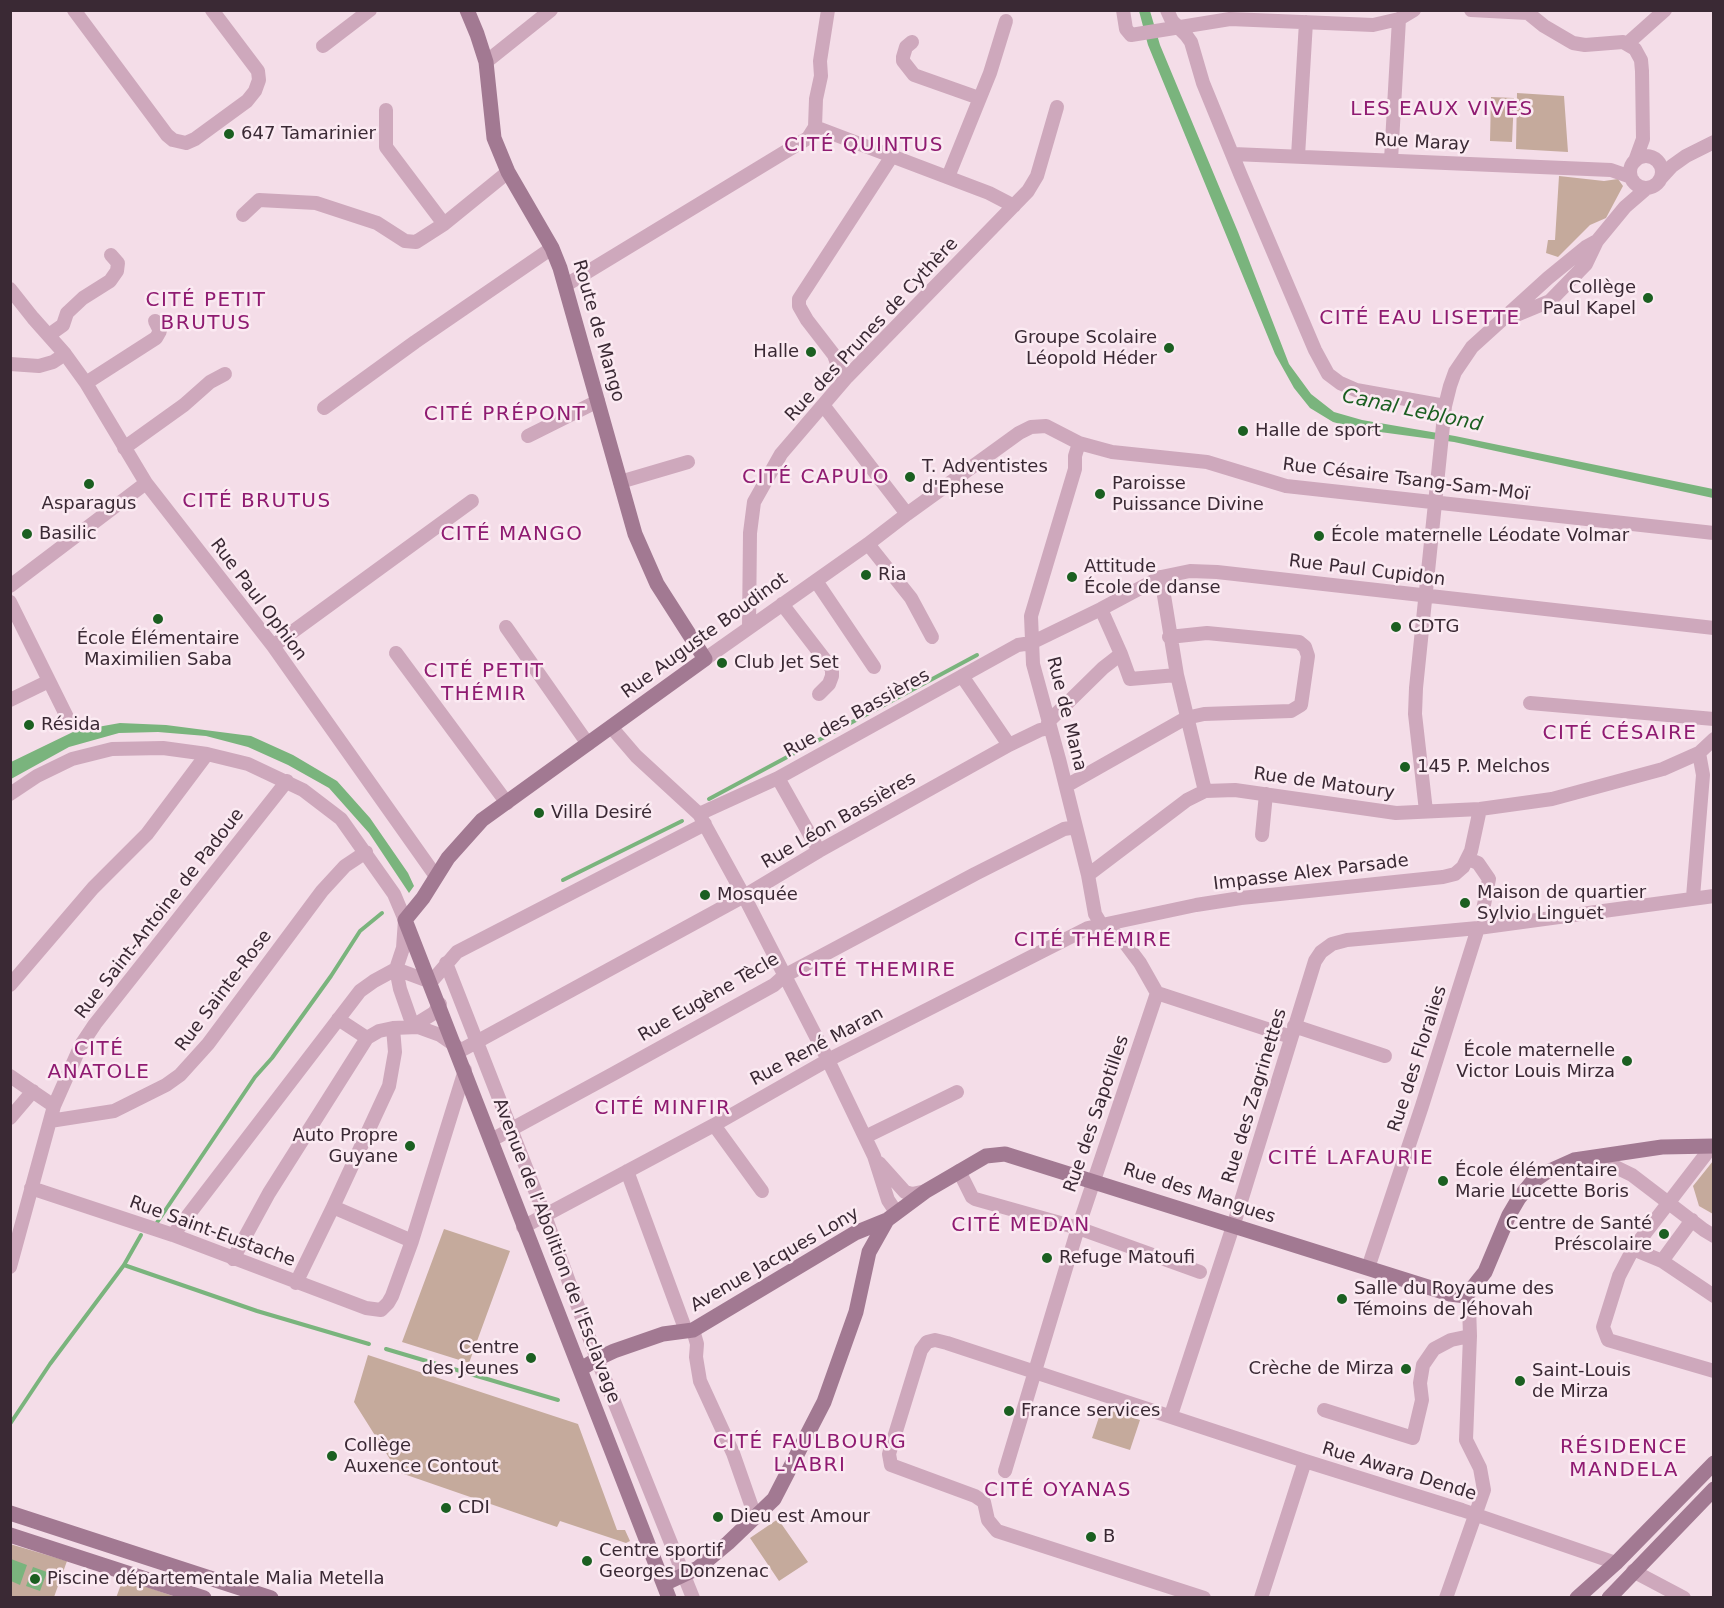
<!DOCTYPE html>
<html>
<head>
<meta charset="utf-8">
<style>
  body { margin:0 }
  #map { position:relative; width:1724px; height:1608px; overflow:hidden; background:#f4dde8; font-family:"DejaVu Sans",sans-serif }
  canvas { display:block }
  .frame { position:absolute; inset:0; border:12px solid #3a2934; pointer-events:none }
</style>
</head>
<body>
<div id="map">
<canvas width="1724" height="1608"></canvas>
<div class="frame"></div>
</div>
<script>
const ctx = document.querySelector('canvas').getContext('2d');
ctx.lineJoin = 'round';
function fill(path, color) { ctx.fillStyle = color; ctx.fill(path, 'evenodd'); }
const shape = rows => new Path2D(rows.map(r => 'M' + r).join(''));
function trace(path, color, width, dash) { ctx.strokeStyle = color; ctx.lineWidth = width; ctx.lineCap = dash ? 'butt' : 'round'; ctx.setLineDash(dash || []); ctx.stroke(path); }
function drawText(font, color, halo, rows, align = 'center') {
  ctx.font = font + ' "DejaVu Sans",sans-serif'; ctx.lineWidth = 5; ctx.setLineDash([]); ctx.textBaseline = 'middle'; ctx.strokeStyle = halo; ctx.fillStyle = color; for (const [text, x, y, turn = 0] of rows) {
    ctx.save(); ctx.translate(x, y); ctx.rotate((+turn || 0) * Math.PI / 180); ctx.textAlign = isNaN(turn) ? turn : align; if (halo) ctx.strokeText(text, 0, 0); ctx.fillText(text, 0, 0); ctx.restore();
  }
}
fill(shape([
  [1517,93,1564,96,1568,152,1516,149],
  [1491,97,1514,98,1512,142,1490,141],
  [1559,176,1604,181,1618,179,1623,186,1606,218,1590,225,1558,257,1546,253,1548,240,1555,240],
  [1713,1161,1713,1214,1699,1206,1693,1186],
  [444,1229,510,1251,469,1363,402,1342],
  [368,1355,578,1424,617,1530,625,1530,630,1541,626,1543,560,1521,557,1527,398,1472,354,1402],
  [1102,1408,1140,1420,1130,1450,1092,1438],
  [778,1519,808,1562,779,1581,750,1538],
  [10,1544,67,1561,54,1597,11,1597],
  [123,1579,179,1598,116,1598]
]), '#c5aa9c');
fill(shape([
  [1139,11,1150,11,1160,45,1238,232,1289,364,1311,394,1334,412,1362,420,1455,436,1713,489,1713,498,1454,442,1358,429,1333,422,1310,408,1294,388,1275,354,1148,45],
  [120,723,166,725,251,736,293,755,337,781,370,818,408,873,414,886,409,893,369,833,329,788,288,765,248,747,206,736,158,732,119,733,69,747,11,779,11,762,75,731],
  [11,1559,27,1565,20,1585,11,1581],
  [33,1567,47,1572,40,1591,26,1586]
]), '#7ab47d');
trace(shape([
  [709,799,977,655],
  [563,880,682,821],
  [156,1224,255,1077,272,1058,331,976,360,931,382,913],
  [124,1265,257,1311,369,1344],
  [386,1349,558,1400],
  [10,1424,50,1364,124,1265,141,1235]
]), '#7ab47d', 4);
trace(shape([
  [74,10,167,135,173,140,186,143,195,139,247,101,255,91,259,80,258,71,212,10],
  [1123,10,1126,29,1131,35,1230,19,1373,25,1399,19,1414,10],
  [1167,10,1172,21,1186,35,1191,42,1203,83,1241,176,1315,350,1328,374,1340,383,1356,390,1445,406],
  [1471,10,1528,13],
  [1528,13,1544,26,1573,43,1585,45,1623,42,1635,49,1641,60,1642,71,1643,139,1635,161],
  [912,42,906,47,903,57,903,61,914,75,979,98],
  [1628,43,1665,10],
  [323,46,370,10],
  [486,62,551,10],
  [386,110,386,147,444,224],
  [815,127,989,193,1014,206],
  [1233,154,1611,170,1631,177],
  [1298,156,1306,22],
  '1630 172a16 16 0 1 1 32 0a16 16 0 1 1-32 0Z',
  [1391,160,1399,19],
  [948,177,990,73,1006,21],
  [1661,178,1672,166,1686,156,1714,142],
  [243,215,259,200,316,203,377,223,405,241,416,242,444,224,508,172],
  [566,285,808,138,815,127,816,99,821,76,820,61,828,10],
  [10,289,33,318,65,354,86,383,146,483,273,646,435,875],
  [1509,318,1550,301,1586,264,1597,241],
  [49,335,63,325,67,313,83,298,110,281,117,271,118,263,111,255],
  [10,364,39,366,53,362,65,354],
  [847,377,840,372,834,355,807,320,799,306,799,299,892,156],
  [86,383,156,338,160,331,155,321],
  [823,405,907,514],
  [324,408,415,342,552,248],
  [528,436,598,401],
  [124,448,184,405,210,382,225,374],
  [620,482,688,462],
  [868,544,911,598,932,637],
  [1161,577,1177,675,1205,791],
  [816,581,874,667],
  [10,586,146,483],
  [10,602,68,719],
  [782,604,832,669,832,676,829,684,819,694],
  [506,627,588,744],
  [749,627,750,533,754,502,781,454,847,377,1028,191,1037,176,1057,107],
  [273,646,472,501],
  [396,653,507,803],
  [1121,654,1130,679,1177,675],
  [705,659,868,544,907,514,1019,433,1031,427,1046,426,1079,443,1112,452,1207,462,1286,486,1714,533],
  [962,676,1009,745],
  [10,700,49,681],
  [1530,703,1714,719],
  [1048,722,1103,668,1121,654,1101,609],
  [612,728,636,756,699,814,744,896,828,1060,874,1156,888,1200,896,1212],
  [778,778,819,851],
  [1066,786,1186,718,1204,714,1291,711,1301,705,1308,656,1305,647,1299,642,1207,633,1169,637],
  [10,794,37,776,72,759,112,749,163,748,207,754,248,764,303,790,341,819,394,894,405,920,403,948,396,969,374,981,360,991,173,1235],
  [1426,811,1415,714,1416,688,1445,406,1450,386,1455,372,1472,347,1548,278,1586,247,1597,241,1625,207,1647,188],
  [699,814,778,778,1018,645,1031,643,1101,609,1161,577,1190,571,1217,572,1714,628],
  [1262,835,1266,794],
  [1468,859,1478,863,1489,879,1483,910],
  [1088,875,1187,800,1205,791,1235,790,1396,813,1480,809,1552,799,1663,769,1699,753,1714,739],
  [1693,897,1703,775,1699,753],
  [446,963,545,1216,597,1359,693,1598],
  [396,969,431,982,457,952,705,824],
  [396,969,400,989,413,1026],
  [10,985,93,888,147,834,207,754],
  [1157,993,1291,1037],
  [338,1019,367,1038],
  [413,1026,434,1013,440,1004],
  [1294,1026,1385,1056],
  [458,1052,744,896,819,851,1009,745,1040,730,1049,728],
  [10,1076,54,1106],
  [10,1118,33,1091],
  [50,1121,114,1111,166,1085,180,1075,208,1044,322,891,345,866,366,852],
  [714,1125,762,1191],
  [865,1137,957,1092],
  [491,1138,497,1137,613,1074,774,985,784,976,975,874,1064,829,1076,827],
  [1707,1147,1706,1154,1633,1249,1619,1276,1603,1327,1608,1340,1714,1371],
  [1595,1157,1632,1175,1704,1230,1714,1236],
  [879,1163,905,1192,912,1194,926,1191],
  [627,1171,686,1331],
  [959,1171,972,1197,975,1199,1078,1228,1200,1272],
  [31,1188,173,1235,366,1308,381,1310,388,1303,392,1296,412,1241,465,1070],
  [333,1207,412,1241],
  [523,1227,714,1125,828,1060,1088,928,1196,905,1241,898,1443,877,1455,874,1463,867,1471,851,1480,809],
  [1633,1249,1662,1261,1714,1296],
  [233,1259,269,1193,367,1038,379,1031,393,1028,418,1027,440,1035,456,1046],
  [1662,1261,1692,1220],
  [10,1267,54,1106,81,1045,95,1024,287,781],
  [1368,1268,1422,1106,1478,928],
  [296,1283,333,1207,389,1086,395,1052,393,1028],
  [693,1330,697,1344,696,1357,700,1381,733,1453,755,1516],
  [1324,1410,1413,1438,1422,1400,1420,1383,1423,1365,1434,1349,1451,1340,1470,1336],
  [1171,1415,1238,1211,1315,961,1321,952,1332,944,1347,940,1478,928,1714,896],
  [1005,1471,1078,1228,1157,993,1140,963,1122,939,1101,924,1095,914,1088,875,1059,759,1033,664,1031,616,1075,469,1075,456,1079,443],
  [1633,1571,1684,1598],
  [1204,1598,997,1531,988,1520,984,1502,975,1496,891,1465,889,1454,921,1350,927,1342,935,1340,947,1343,1305,1461,1462,1510,1616,1563],
  [1261,1598,1305,1461],
  [1446,1598,1484,1490,1480,1468,1466,1440,1470,1336,1469,1306,1466,1296]
]), '#cea8bc', 14);
trace(shape([
  [467,10,477,34,486,62,494,138,508,172,552,248,560,268,635,534,657,584,705,659,482,820,448,858,423,898,405,920,669,1598],
  [581,1369,597,1359,614,1351,663,1334,693,1330,855,1233,887,1220],
  [10,1513,271,1598],
  [10,1535,204,1598],
  [664,1584,698,1568,728,1543,774,1499,824,1402,856,1312,869,1252,887,1220,926,1191,986,1156,1005,1154,1450,1294,1466,1296,1485,1272,1509,1215,1519,1198,1532,1182,1545,1173,1574,1160,1608,1155,1662,1147,1714,1146],
  [1577,1598,1616,1563,1714,1463],
  [1609,1598,1714,1489]
]), '#a27992', 15);
for (const [x, y, r, color] of [
  [229,134,6,"#1b5f21"],
  [1648,298,6,"#1b5f21"],
  [1169,348,6,"#1b5f21"],
  [811,352,6,"#1b5f21"],
  [1243,431,6,"#1b5f21"],
  [910,477,6,"#1b5f21"],
  [89,484,6,"#1b5f21"],
  [1100,494,6,"#1b5f21"],
  [27,534,6,"#1b5f21"],
  [1319,536,6,"#1b5f21"],
  [866,575,6,"#1b5f21"],
  [1072,577,6,"#1b5f21"],
  [158,619,6,"#1b5f21"],
  [1396,627,6,"#1b5f21"],
  [722,663,6,"#1b5f21"],
  [29,725,6,"#1b5f21"],
  [1405,767,6,"#1b5f21"],
  [539,813,6,"#1b5f21"],
  [705,895,6,"#1b5f21"],
  [1465,903,6,"#1b5f21"],
  [1627,1061,6,"#1b5f21"],
  [410,1146,6,"#1b5f21"],
  [1443,1181,6,"#1b5f21"],
  [1664,1234,6,"#1b5f21"],
  [1047,1258,6,"#1b5f21"],
  [1342,1299,6,"#1b5f21"],
  [531,1358,6,"#1b5f21"],
  [1406,1369,6,"#1b5f21"],
  [1520,1381,6,"#1b5f21"],
  [1009,1411,6,"#1b5f21"],
  [332,1456,6,"#1b5f21"],
  [446,1508,6,"#1b5f21"],
  [718,1517,6,"#1b5f21"],
  [1091,1537,6,"#1b5f21"],
  [587,1561,6,"#1b5f21"],
  [35,1579,6,"#1b5f21"]
]) { const dot = new Path2D(); dot.arc(x, y, r, 0, 2 * Math.PI); ctx.fillStyle = color; ctx.fill(dot); trace(dot, '#fbeaf2', 2); }
drawText('18px', '#3a2934', '#fbeaf2', [
  ["647 Tamarinier",241,134],
  ["Collège",1636,288,"right"],
  ["Paul Kapel",1636,309,"right"],
  ["Groupe Scolaire",1157,338,"right"],
  ["Léopold Héder",1157,359,"right"],
  ["Halle",799,352,"right"],
  ["Halle de sport",1255,431],
  ["T. Adventistes",922,467],
  ["d'Ephese",922,488],
  ["Paroisse",1112,484],
  ["Puissance Divine",1112,505],
  ["Asparagus",89,504,"center"],
  ["Basilic",39,534],
  ["École maternelle Léodate Volmar",1331,536],
  ["Attitude",1084,567],
  ["École de danse",1084,588],
  ["Ria",878,575],
  ["CDTG",1408,627],
  ["École Élémentaire",158,639,"center"],
  ["Maximilien Saba",158,660,"center"],
  ["Club Jet Set",734,663],
  ["Résida",41,725],
  ["145 P. Melchos",1417,767],
  ["Villa Desiré",551,813],
  ["Maison de quartier",1477,893],
  ["Sylvio Linguet",1477,914],
  ["Mosquée",717,895],
  ["École maternelle",1615,1051,"right"],
  ["Victor Louis Mirza",1615,1072,"right"],
  ["Auto Propre",398,1136,"right"],
  ["Guyane",398,1157,"right"],
  ["École élémentaire",1455,1171],
  ["Marie Lucette Boris",1455,1192],
  ["Centre de Santé",1652,1224,"right"],
  ["Préscolaire",1652,1245,"right"],
  ["Refuge Matoufi",1059,1258],
  ["Salle du Royaume des",1354,1289],
  ["Témoins de Jéhovah",1354,1310],
  ["Centre",519,1348,"right"],
  ["des Jeunes",519,1369,"right"],
  ["Crèche de Mirza",1394,1369,"right"],
  ["Saint-Louis",1532,1371],
  ["de Mirza",1532,1392],
  ["France services",1021,1411],
  ["Collège",344,1446],
  ["Auxence Contout",344,1467],
  ["CDI",458,1508],
  ["Dieu est Amour",730,1517],
  ["B",1103,1537],
  ["Centre sportif",599,1551],
  ["Georges Donzenac",599,1572],
  ["Piscine départementale Malia Metella",47,1579]
], 'left');
drawText('18px', '#3a2934', '#fbeaf2', [
  ["Rue Maray",1422,143,3],
  ["Rue des Prunes de Cythère",872,330,-47],
  ["Route de Mango",598,331,74],
  ["Rue Césaire Tsang-Sam-Moï",1406,480,7],
  ["Rue Paul Cupidon",1367,571,7],
  ["Rue Paul Ophion",258,600,53],
  ["Rue Auguste Boudinot",705,636,-36],
  ["Rue des Bassières",857,714,-29],
  ["Rue de Mana",1066,714,76],
  ["Rue de Matoury",1324,784,8],
  ["Rue Léon Bassières",839,821,-30],
  ["Impasse Alex Parsade",1311,873,-7],
  ["Rue Saint-Antoine de Padoue",160,914,-52],
  ["Rue Sainte-Rose",224,991,-53],
  ["Rue Eugène Tècle",709,998,-30],
  ["Rue René Maran",817,1047,-28],
  ["Rue des Floralies",1418,1059,-72],
  ["Rue des Zagrinettes",1255,1096,-73],
  ["Rue des Sapotilles",1097,1114,-71],
  ["Rue des Mangues",1199,1194,18],
  ["Rue Saint-Eustache",212,1232,20],
  ["Avenue de l'Abolition de l'Esclavage",556,1251,69],
  ["Avenue Jacques Lony",775,1260,-30],
  ["Rue Awara Dende",1399,1472,17]
]);
ctx.letterSpacing = '1.5px';
drawText('20px', '#8f1b71', '#fbeaf2', [
  ["LES EAUX VIVES",1442,110],
  ["CITÉ QUINTUS",864,146],
  ["CITÉ PETIT",206,301],
  ["BRUTUS",206,324],
  ["CITÉ EAU LISETTE",1420,319],
  ["CITÉ PRÉPONT",505,415],
  ["CITÉ CAPULO",816,478],
  ["CITÉ BRUTUS",257,502],
  ["CITÉ MANGO",512,535],
  ["CITÉ PETIT",484,672],
  ["THÉMIR",484,695],
  ["CITÉ CÉSAIRE",1620,734],
  ["CITÉ THÉMIRE",1093,941],
  ["CITÉ THEMIRE",877,971],
  ["CITÉ",99,1050],
  ["ANATOLE",99,1073],
  ["CITÉ MINFIR",663,1109],
  ["CITÉ LAFAURIE",1351,1159],
  ["CITÉ MEDAN",1021,1226],
  ["CITÉ FAULBOURG",810,1443],
  ["L'ABRI",810,1466],
  ["RÉSIDENCE",1624,1448],
  ["MANDELA",1624,1471],
  ["CITÉ OYANAS",1058,1491]
]);
ctx.letterSpacing = '0px';
drawText('italic 20px', '#1b5f21', '#fbeaf2', [
  ["Canal Leblond",1412,411,12]
]);
</script>
</body>
</html>
